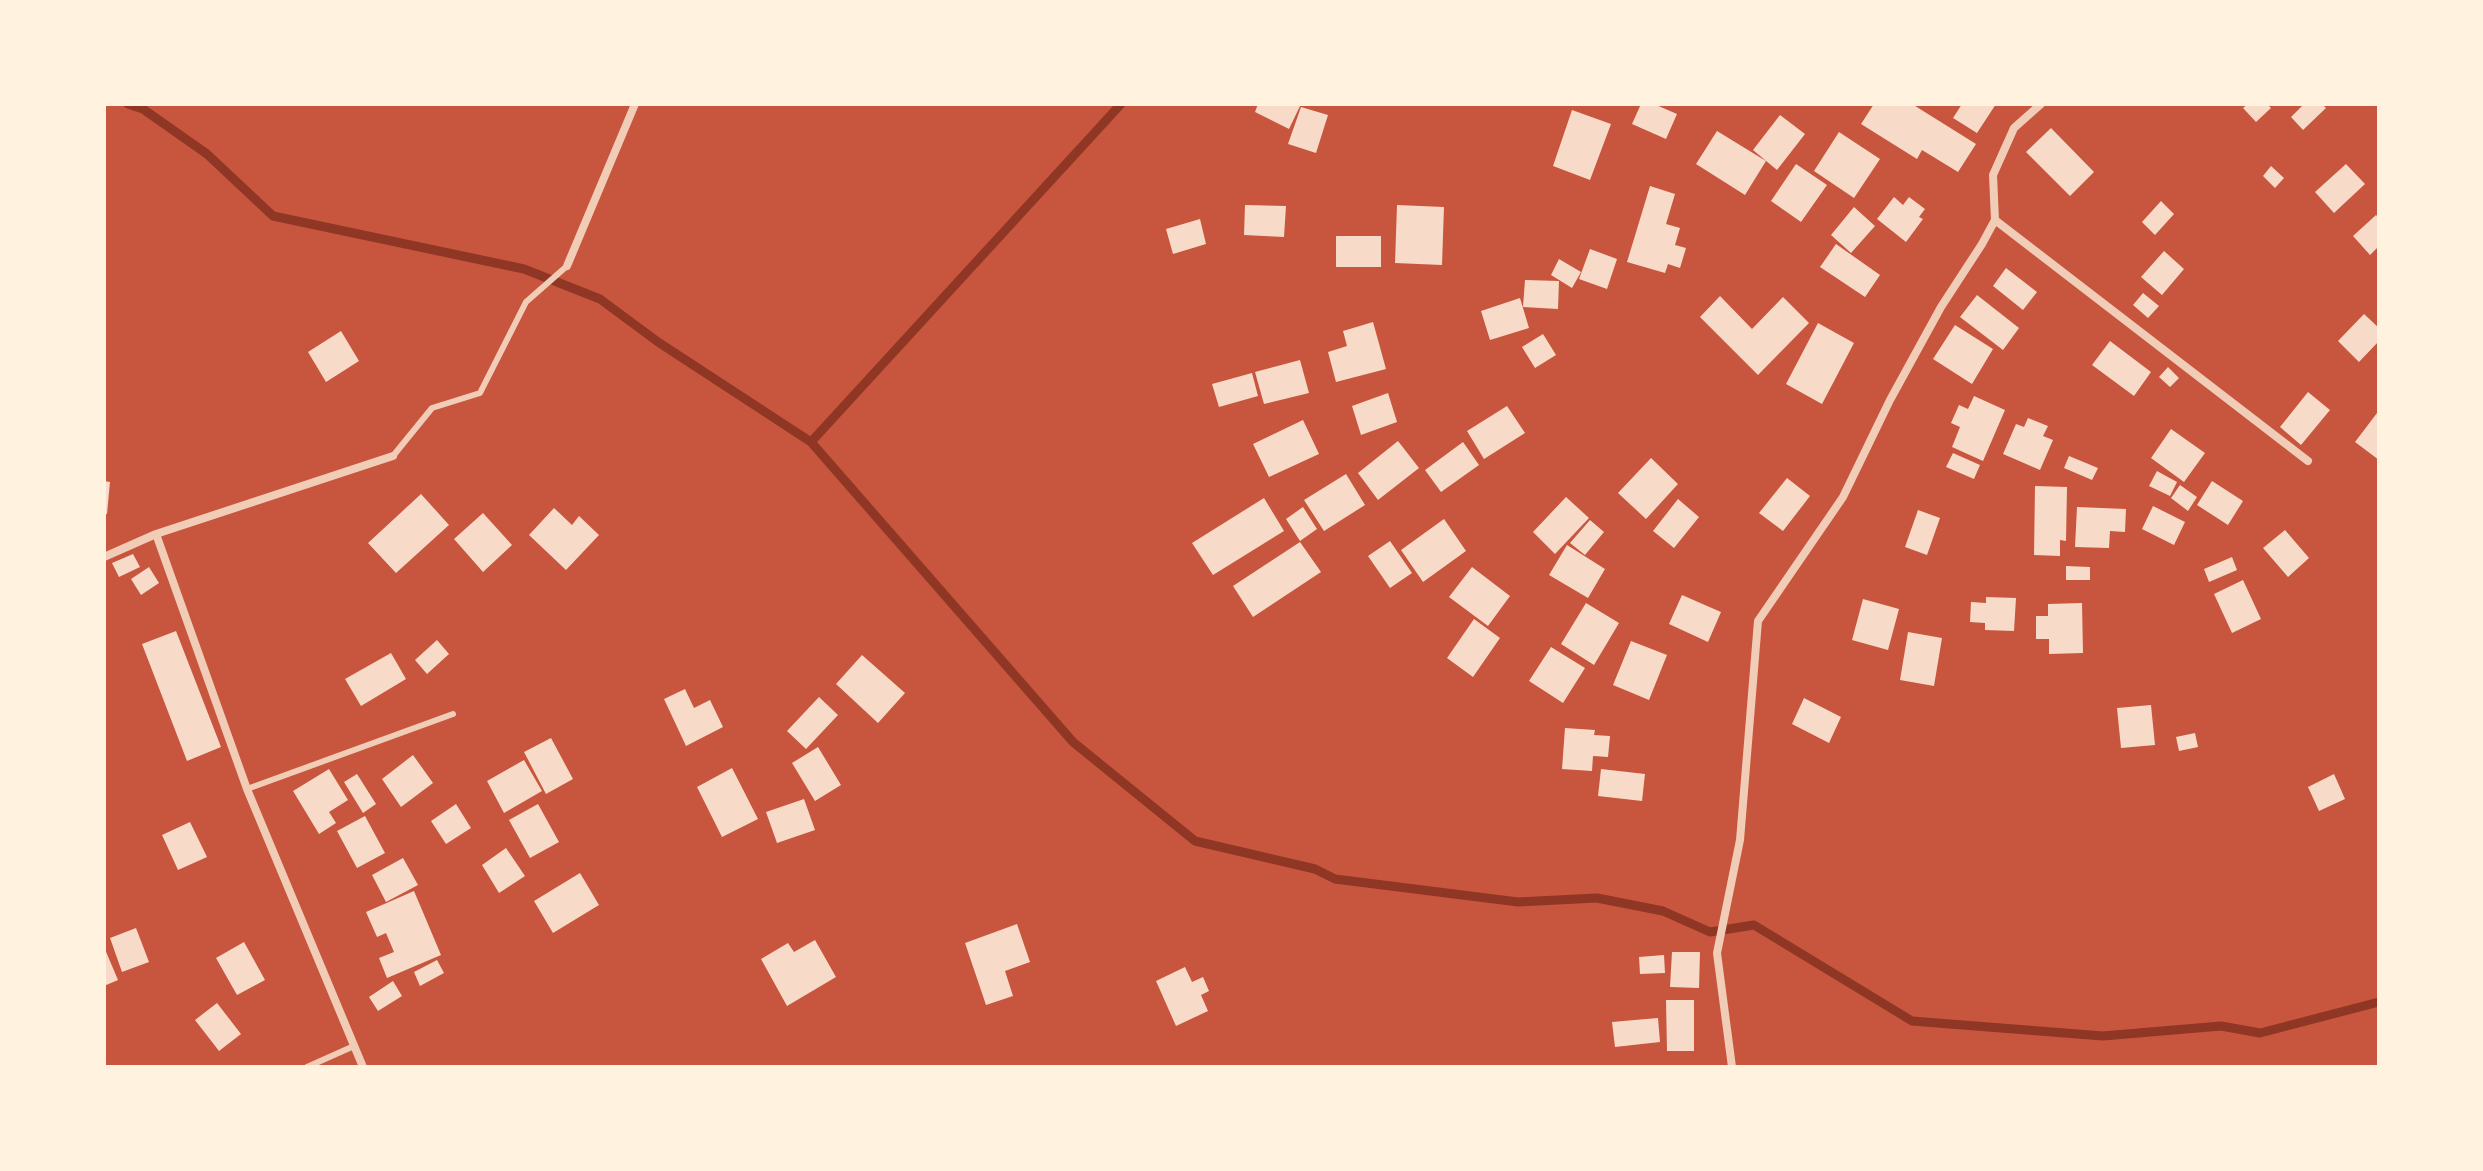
<!DOCTYPE html>
<html>
<head>
<meta charset="utf-8">
<style>
  body { margin:0 }
  #map { position:relative; width:2483px; height:1171px; overflow:hidden; background:#c8553d; font-family:"Golos Text",sans-serif }
  canvas { display:block }
  .frame { position:absolute; inset:0; border:106px solid #fff3e0; pointer-events:none }
</style>
</head>
<body>
<div id="map">
<canvas width="2483" height="1171"></canvas>
<div class="frame"></div>
</div>
<script>
const ctx = document.querySelector('canvas').getContext('2d');
ctx.lineJoin = 'round';
const shape = rows => new Path2D(rows.map(r => 'M' + r).join(''));
function trace(path, color, width, dash) { ctx.strokeStyle = color; ctx.lineWidth = width; ctx.lineCap = dash ? 'butt' : 'round'; ctx.setLineDash(dash || []); ctx.stroke(path); }
function fill(path, color) { ctx.fillStyle = color; ctx.fill(path, 'evenodd'); }
trace(shape([
  [128,104,143,109,207,154,273,216,524,269,600,299,658,342,811,442,1073,742,1195,841,1315,869,1335,879,1518,902,1597,898,1663,911,1710,932,1754,925,1912,1021,2103,1036,2221,1026,2260,1033,2379,1002],
  [811,442,1121,104]
]), '#8f3625', 9);
fill(shape([
  [1258,104,1301,104,1289,129,1255,112],
  [1641,104,1654,104,1677,114,1666,139,1632,124],
  [1874,104,1912,104,1976,144,1958,172,1922,150,1917,159,1861,124],
  [1962,104,1996,104,1977,133,1953,118],
  [2248,104,2267,104,2271,108,2256,122,2243,108],
  [2304,104,2322,104,2326,108,2303,130,2291,117],
  [1301,107,1328,115,1316,153,1288,144],
  [1572,110,1611,124,1590,180,1553,166],
  [1780,115,1805,134,1777,170,1753,150],
  [2051,128,2094,172,2070,196,2026,152],
  [1717,131,1766,161,1745,195,1696,164],
  [1839,132,1880,159,1854,198,1814,171],
  [1796,164,1827,185,1801,222,1771,201],
  [2346,164,2365,184,2334,213,2315,192],
  [2271,166,2284,178,2275,188,2263,176],
  [1650,186,1675,194,1666,224,1680,228,1675,245,1686,248,1680,268,1668,264,1665,273,1627,262],
  [1894,197,1903,205,1909,197,1925,209,1919,217,1923,219,1906,242,1877,219],
  [2161,201,2174,214,2155,235,2142,222],
  [1245,205,1286,206,1284,237,1244,235],
  [1397,205,1444,207,1442,265,1395,263],
  [1854,207,1875,226,1851,253,1831,235],
  [2376,215,2379,218,2379,246,2370,255,2353,236],
  [1200,219,1206,244,1173,254,1166,229],
  [1336,236,1381,236,1381,267,1336,267],
  [1836,244,1880,275,1865,297,1820,267],
  [1590,249,1617,259,1607,289,1579,279],
  [2164,251,2184,269,2162,295,2141,277],
  [1559,259,1581,272,1572,288,1551,275],
  [2006,268,2037,292,2023,310,1993,286],
  [1525,280,1559,281,1558,309,1523,307],
  [2143,293,2159,306,2148,318,2133,305],
  [1977,295,2019,328,2003,350,1960,317],
  [1720,296,1752,329,1783,297,1809,323,1758,375,1700,317],
  [1520,298,1529,328,1490,340,1481,311],
  [2364,314,2379,328,2379,341,2359,362,2338,341],
  [1373,322,1386,369,1336,382,1328,352,1347,346,1343,331],
  [1818,323,1854,343,1822,404,1786,384],
  [1955,325,1993,349,1972,384,1933,359],
  [341,331,359,361,326,382,308,352],
  [1543,334,1556,355,1535,368,1522,347],
  [2110,341,2151,372,2134,396,2092,365],
  [1300,360,1309,393,1264,404,1255,372],
  [2168,367,2179,378,2170,387,2159,377],
  [1252,373,1258,396,1219,407,1212,384],
  [2308,392,2330,410,2301,445,2280,427],
  [1388,393,1397,422,1361,435,1352,406],
  [1974,396,2005,410,1983,461,1952,447,1960,427,1951,423,1959,405,1968,409],
  [1507,406,1525,433,1484,459,1467,431],
  [2377,413,2379,415,2379,460,2355,442],
  [2028,418,2048,426,2043,436,2053,440,2040,470,2003,454,2016,424,2024,427],
  [1303,420,1319,454,1269,477,1253,444],
  [2171,429,2205,453,2184,482,2151,458],
  [1398,441,1419,468,1378,500,1358,473],
  [1463,442,1479,465,1441,492,1425,470],
  [1953,453,1980,465,1974,479,1946,467],
  [2069,456,2098,468,2092,480,2064,468],
  [1651,458,1678,484,1646,519,1618,493],
  [2157,471,2177,482,2170,496,2149,486],
  [1346,474,1365,505,1324,531,1304,500],
  [1787,478,1810,496,1783,531,1759,513],
  [104,481,110,482,107,514,104,514],
  [2212,481,2243,501,2228,525,2197,505],
  [2180,485,2197,497,2188,511,2171,498],
  [2035,486,2067,487,2066,541,2060,540,2060,556,2034,555],
  [421,494,449,525,396,573,368,543],
  [1566,497,1589,518,1555,554,1533,532],
  [1264,498,1284,531,1213,575,1192,543],
  [1678,499,1699,517,1674,548,1653,531],
  [2153,506,2185,522,2174,545,2142,529],
  [1303,507,1317,529,1300,541,1286,519],
  [2077,507,2126,509,2125,532,2110,531,2109,548,2075,547],
  [554,508,572,525,579,516,599,535,566,570,529,535],
  [1918,510,1940,518,1927,555,1905,547],
  [483,513,512,545,483,572,454,539],
  [1444,519,1466,551,1423,582,1401,550],
  [1590,520,1604,532,1585,555,1570,543],
  [2285,530,2309,558,2288,577,2263,548],
  [1390,541,1412,573,1390,588,1368,556],
  [1300,542,1321,572,1253,617,1233,586],
  [1567,545,1605,569,1588,598,1549,575],
  [133,554,140,567,119,577,112,563],
  [2232,557,2237,570,2209,582,2204,569],
  [2066,566,2090,567,2090,580,2066,580],
  [149,567,159,583,141,595,131,579],
  [1472,567,1510,596,1488,626,1449,597],
  [2243,580,2261,619,2232,633,2214,594],
  [1682,595,1721,612,1708,642,1669,624],
  [1986,597,2016,598,2014,631,1985,630,1985,623,1970,622,1971,602,1986,603],
  [1863,599,1899,609,1888,650,1852,640],
  [1586,603,1619,623,1594,665,1561,644],
  [2082,603,2083,653,2049,654,2049,639,2036,639,2036,616,2048,616,2048,604],
  [1474,619,1500,638,1473,677,1447,658],
  [176,631,221,747,187,761,142,644],
  [1908,632,1942,638,1934,686,1900,680],
  [437,640,449,654,427,674,415,660],
  [1631,641,1667,655,1649,700,1613,685],
  [1551,647,1585,668,1563,703,1529,681],
  [391,653,406,679,361,706,345,679],
  [862,655,905,693,878,723,836,684],
  [685,689,694,708,710,700,723,727,686,746,664,699],
  [819,697,838,715,806,749,787,731],
  [1804,698,1841,717,1829,743,1792,724],
  [2151,705,2155,745,2121,748,2117,708],
  [1565,728,1595,730,1594,735,1610,736,1608,757,1593,756,1592,771,1562,769],
  [2195,733,2198,747,2179,751,2176,737],
  [551,738,573,779,546,794,524,752],
  [818,747,841,785,815,801,792,763],
  [413,755,433,783,401,807,382,779],
  [524,760,542,791,504,813,487,781],
  [732,768,758,819,722,837,697,787],
  [329,769,348,800,329,812,336,823,319,834,293,791],
  [1601,769,1645,774,1642,801,1598,796],
  [357,774,376,804,363,813,344,782],
  [2334,774,2345,799,2319,811,2308,787],
  [804,799,815,830,777,843,766,812],
  [456,804,471,828,446,844,431,821],
  [538,804,559,842,530,858,509,820],
  [365,816,385,853,357,868,337,831],
  [190,822,207,857,178,870,162,835],
  [506,848,525,876,499,893,482,865],
  [403,858,418,885,386,902,372,875],
  [580,873,599,905,553,933,534,901],
  [414,891,441,955,387,978,379,958,394,952,386,933,377,937,366,912],
  [1017,924,1030,962,1005,971,1013,996,986,1005,965,943],
  [136,928,149,962,122,972,110,938],
  [815,940,836,977,787,1006,761,959,788,943,794,952],
  [244,942,265,980,237,995,216,958],
  [104,947,118,980,104,986],
  [1672,952,1700,952,1699,988,1670,987],
  [1664,955,1665,973,1640,974,1639,957],
  [437,960,444,973,420,986,414,972],
  [1185,967,1192,982,1203,977,1209,991,1201,995,1208,1011,1176,1026,1156,981],
  [393,981,402,996,378,1011,369,997],
  [1666,1000,1694,1000,1694,1051,1667,1051],
  [217,1003,241,1034,219,1051,195,1020],
  [1658,1018,1660,1042,1615,1047,1612,1022]
]), '#f7dbc8');
trace(shape([
  [393,456,432,408,480,393,526,302,567,266],
  [247,789,453,714],
  [307,1067,354,1046]
]), '#f1ccb7', 6);
trace(shape([
  [1995,220,2308,461],
  [567,266,635,104],
  [156,534,247,789,363,1067],
  [104,557,156,534,393,456],
  [1732,1067,1717,953,1740,840,1758,621,1843,497,1890,400,1941,307,1982,244,1995,220,1993,175,2014,128,2041,104]
]), '#f1ccb7', 8);
</script>
</body>
</html>
